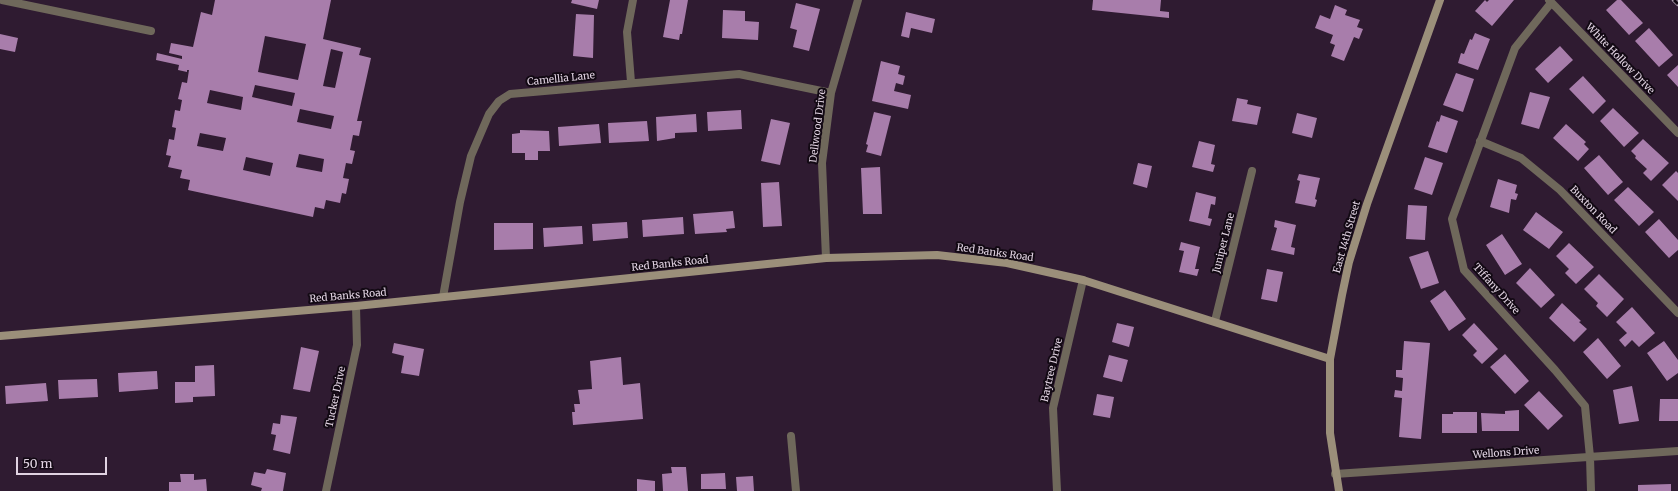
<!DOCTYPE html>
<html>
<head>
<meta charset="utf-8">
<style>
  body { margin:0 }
  #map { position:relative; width:1678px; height:491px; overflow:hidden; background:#2f1b31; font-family:Merriweather,serif }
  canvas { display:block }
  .scale { position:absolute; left:16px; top:457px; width:91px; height:18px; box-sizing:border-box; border:2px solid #e1d3e2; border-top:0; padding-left:5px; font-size:12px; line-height:14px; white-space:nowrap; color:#e1d3e2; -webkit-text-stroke:3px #120913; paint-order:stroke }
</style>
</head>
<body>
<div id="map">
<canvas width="1678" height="491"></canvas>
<div class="scale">50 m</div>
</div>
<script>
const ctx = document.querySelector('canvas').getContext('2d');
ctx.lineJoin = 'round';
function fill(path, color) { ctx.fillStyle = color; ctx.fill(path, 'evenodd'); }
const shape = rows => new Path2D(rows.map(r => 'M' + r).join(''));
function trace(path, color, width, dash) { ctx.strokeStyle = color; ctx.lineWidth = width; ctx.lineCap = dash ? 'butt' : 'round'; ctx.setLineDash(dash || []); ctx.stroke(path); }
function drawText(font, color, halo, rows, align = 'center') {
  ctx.font = font + ' Merriweather,serif'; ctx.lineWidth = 4; ctx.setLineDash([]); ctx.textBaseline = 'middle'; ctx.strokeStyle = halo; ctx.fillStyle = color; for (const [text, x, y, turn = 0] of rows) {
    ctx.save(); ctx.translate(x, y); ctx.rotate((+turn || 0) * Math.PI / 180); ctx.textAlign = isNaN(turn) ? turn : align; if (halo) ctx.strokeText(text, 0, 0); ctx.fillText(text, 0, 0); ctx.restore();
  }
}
fill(shape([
  [215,0,331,0,323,39,361,48,359,55,371,58,357,121,362,121,359,136,353,135,350,150,355,151,352,164,346,163,343,178,349,179,346,194,342,193,340,203,326,200,324,209,315,207,313,217,188,190,190,180,180,178,182,170,168,167,171,156,166,155,169,139,174,140,176,128,172,127,175,110,180,111,182,100,178,99,182,82,187,83,189,70,187,70,187,72,178,70,179,65,156,60,157,53,182,59,182,56,169,53,171,43,193,47,201,12,212,15],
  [265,36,306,44,298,80,258,72],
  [331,49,343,52,335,88,323,86],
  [255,85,295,93,292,106,252,97],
  [210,90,243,97,241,110,207,103],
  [300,109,334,116,331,129,297,122],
  [200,133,226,138,223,151,197,146],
  [299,154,324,159,322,172,296,167],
  [246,157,273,163,270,176,243,170],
  [572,0,599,0,597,9,571,3],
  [670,0,688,0,682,34,680,34,679,40,663,37],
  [1093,0,1161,0,1160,11,1169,12,1169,18,1092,10],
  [1485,0,1487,2,1489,0,1514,0,1492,26,1475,11],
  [1617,0,1621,0,1643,23,1629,35,1606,10],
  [796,3,820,9,809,51,793,47,797,30,790,28],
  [1335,5,1347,10,1345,15,1360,20,1357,27,1363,29,1359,39,1354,37,1344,61,1331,56,1335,45,1330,43,1333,35,1315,28,1320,15,1330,19],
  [723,10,745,11,745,21,759,22,758,40,722,38],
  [906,12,935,19,932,33,911,28,909,38,901,36],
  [576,14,594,15,593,58,573,56],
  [1649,28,1673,55,1659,67,1635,41],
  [1475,33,1490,39,1478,70,1458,63,1461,53,1464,54,1470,39,1472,40],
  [0,34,18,38,15,52,0,49],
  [1560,46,1573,60,1548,83,1535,69],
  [881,61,900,66,898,74,905,76,903,85,896,83,894,91,911,95,908,109,872,101],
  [1678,65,1678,87,1667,75],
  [1456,73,1474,79,1463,112,1443,105],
  [1583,76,1606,101,1593,114,1569,89],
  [1530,92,1550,97,1539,129,1521,124],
  [1237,98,1248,100,1247,104,1261,107,1257,125,1232,121],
  [1613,108,1639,133,1624,147,1600,121],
  [741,110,742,129,708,131,707,112],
  [874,112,891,116,881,156,866,152,868,145,866,144],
  [1297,113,1317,118,1312,138,1292,133],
  [696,114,697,132,675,133,675,138,657,141,656,117],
  [1441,115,1458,121,1447,153,1428,147,1437,121,1439,122],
  [771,119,790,123,780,165,761,161],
  [647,121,649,141,609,143,608,123],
  [599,124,601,143,559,146,558,127],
  [1566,124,1586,142,1584,144,1589,149,1578,161,1553,138],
  [520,130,549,131,550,151,538,151,538,160,525,160,525,153,512,153,512,134,520,133],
  [1643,139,1669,163,1651,181,1643,173,1647,169,1635,158,1636,156,1631,151],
  [1199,141,1215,145,1211,164,1215,165,1213,172,1192,167],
  [1599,155,1623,182,1608,195,1584,168],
  [1425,157,1443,163,1432,195,1414,189],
  [1138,163,1152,166,1147,188,1133,184],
  [880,167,882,214,863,214,861,168],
  [1676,171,1678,173,1678,201,1662,185],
  [1299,174,1320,178,1315,199,1317,200,1315,207,1295,203,1300,181,1297,180],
  [1498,179,1517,185,1515,193,1518,194,1516,200,1511,199,1509,213,1490,207],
  [779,182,782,226,763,227,761,183],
  [1628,187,1654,212,1639,226,1614,200],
  [1196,192,1216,197,1215,205,1211,204,1208,218,1212,219,1210,226,1189,221],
  [1408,205,1427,206,1425,240,1406,239],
  [733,211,735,228,726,229,727,232,695,234,693,214],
  [1536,212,1563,232,1549,249,1523,230],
  [683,217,684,234,643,237,642,220],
  [1659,219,1678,240,1678,250,1669,258,1645,232],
  [1275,220,1296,225,1291,247,1295,248,1294,255,1271,250,1277,228,1274,227],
  [627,222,628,238,593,241,592,224],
  [494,223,533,223,533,249,494,250],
  [582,226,583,244,544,247,543,228],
  [1502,234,1522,264,1505,275,1486,245],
  [1181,242,1200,247,1195,269,1199,269,1197,276,1179,272,1184,251,1179,250],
  [1569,243,1594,267,1576,284,1565,273,1569,269,1556,256],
  [1428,251,1439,283,1421,289,1409,257],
  [1530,268,1555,295,1541,308,1516,283],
  [1267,269,1283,272,1277,302,1261,299],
  [1599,274,1624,299,1607,317,1596,306,1598,303,1584,289],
  [1445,290,1466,319,1449,331,1430,301],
  [1562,303,1581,321,1579,322,1587,329,1574,342,1549,318],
  [1632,307,1655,333,1639,347,1632,340,1625,347,1619,340,1627,333,1616,322],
  [1117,323,1134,327,1129,347,1112,342],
  [1474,323,1498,349,1482,364,1473,355,1477,351,1462,335],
  [1598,338,1621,366,1607,379,1583,352],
  [1404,341,1430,343,1421,439,1399,437,1402,398,1394,397,1395,390,1402,391,1403,378,1396,377,1396,370,1402,370],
  [1664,341,1678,360,1678,373,1667,381,1647,353],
  [394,343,424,349,419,376,401,373,404,356,392,353],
  [301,347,319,351,310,392,293,389],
  [1505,354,1529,381,1515,394,1490,367],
  [1109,355,1128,360,1122,382,1103,377],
  [621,357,623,385,640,383,643,419,573,425,572,412,575,412,574,404,580,404,578,390,592,389,590,361],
  [214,365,215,396,193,397,193,402,175,403,175,382,195,382,195,366],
  [157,371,158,389,119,392,118,373],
  [97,379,98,397,59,399,58,380],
  [46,383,48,401,6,404,5,386],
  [1632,386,1639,421,1619,424,1613,390],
  [1539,391,1563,416,1548,430,1524,405],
  [1097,394,1114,397,1110,418,1093,415],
  [1660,399,1678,399,1678,421,1659,421],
  [1519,410,1519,431,1482,431,1481,413,1505,414,1505,411],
  [1453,412,1477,412,1477,433,1442,433,1442,414,1453,414],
  [281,415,297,417,290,454,273,450,276,435,271,434,273,423,280,424],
  [671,467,686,467,688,491,663,491,662,474,672,473],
  [267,469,286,473,283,491,261,491,262,488,251,485,254,472,265,474],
  [725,473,726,489,701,489,701,474],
  [180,474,194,474,194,480,206,479,207,491,169,491,169,482,181,482],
  [753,476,754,491,737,491,736,477],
  [637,479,655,481,655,491,637,491],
  [1671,484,1671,491,1638,491,1638,485]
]), '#a87dab');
trace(shape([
  [2,0,151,31],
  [1549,0,1678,133],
  [1551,3,1515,48,1452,219,1464,270,1555,370,1585,406,1590,457,1591,491],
  [631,82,627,32,633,0],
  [1480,141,1521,158,1560,190,1678,313],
  [826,258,822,163,831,93,858,0],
  [443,297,460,202,471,156,489,114,499,101,510,94,739,74,831,93],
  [1215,321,1252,171],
  [791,436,796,491],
  [1335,474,1678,451],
  [326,491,357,345,356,306],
  [1057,491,1053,408,1083,280]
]), '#6f685b', 8);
trace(shape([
  [0,336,356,306,826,258,937,255,1007,263,1083,280,1330,359],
  [1339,491,1330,433,1330,359,1342,295,1349,262,1367,204,1440,0]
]), '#9b8f7a', 8);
const rail = shape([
  [1674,0,1678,4]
]);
trace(rail, '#ad9dae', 4.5);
trace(rail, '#120913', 3, [9]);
drawText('10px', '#e1d3e2', '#120913', [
  ["White Hollow Drive",1620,59,46],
  ["Camellia Lane",561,79,-6],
  ["Dellwood Drive",818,126,-83],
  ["Buxton Road",1593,210,46],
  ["East 14th Street",1347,237,-74],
  ["Juniper Lane",1224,243,-76],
  ["Red Banks Road",995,253,8],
  ["Red Banks Road",670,264,-6],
  ["Tiffany Drive",1496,289,48],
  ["Red Banks Road",348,296,-5],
  ["Baytree Drive",1052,370,-77],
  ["Tucker Drive",336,397,-78],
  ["Wellons Drive",1506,453,-4]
]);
</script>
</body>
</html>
